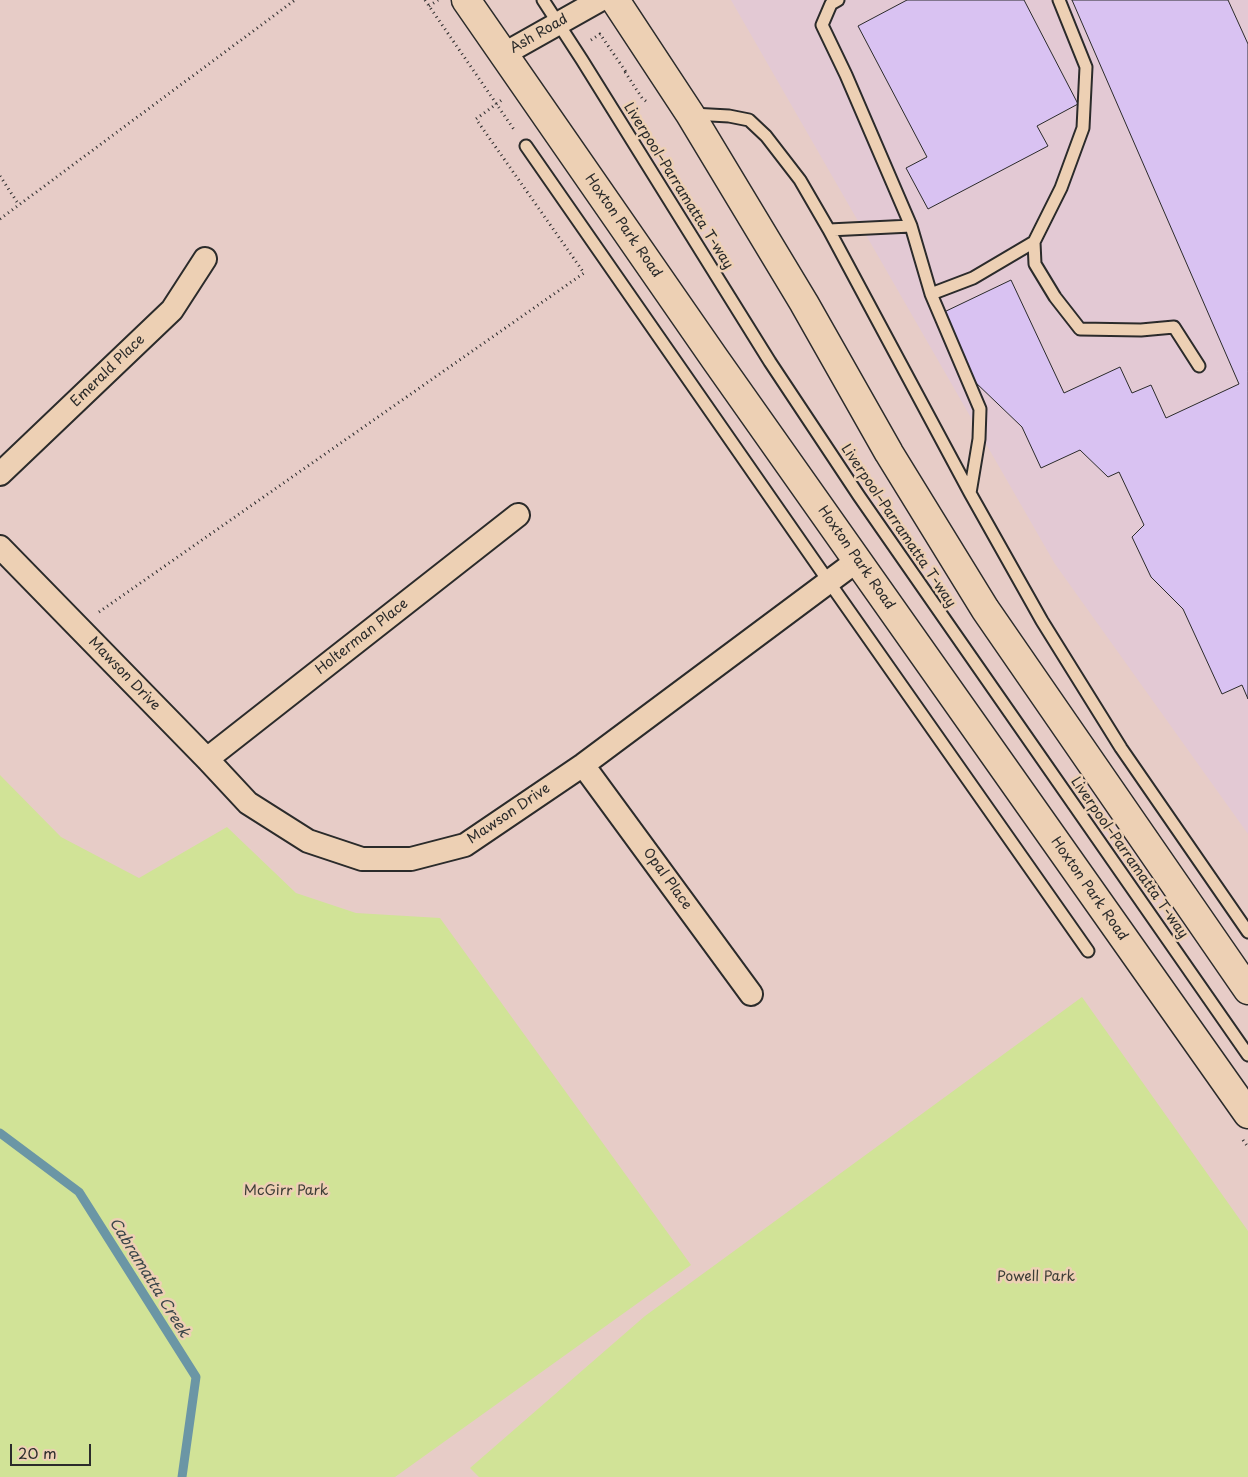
<!DOCTYPE html>
<html>
<head>
<meta charset="utf-8">
<style>
  body { margin:0 }
  #map { position:relative; width:1248px; height:1477px; overflow:hidden; background:#e7ccc7; font-family:"Playpen Sans",sans-serif }
  canvas { display:block }
  .scale { position:absolute; left:10px; top:1444px; width:81px; height:22px; box-sizing:border-box; border:2px solid #2b2b2b; border-top:0; padding-left:6px; font-size:15px; line-height:18px; white-space:nowrap; color:#2b2b2b; -webkit-text-stroke:4px #edd0b4; paint-order:stroke }
</style>
</head>
<body>
<div id="map">
<canvas width="1248" height="1477"></canvas>
<div class="scale">20 m</div>
</div>
<script>
const ctx = document.querySelector('canvas').getContext('2d');
ctx.lineJoin = 'round';
function fill(path, color) { ctx.fillStyle = color; ctx.fill(path, 'evenodd'); }
const shape = rows => new Path2D(rows.map(r => 'M' + r).join(''));
function trace(path, color, width, dash) { ctx.strokeStyle = color; ctx.lineWidth = width; ctx.lineCap = dash ? 'butt' : 'round'; ctx.setLineDash(dash || []); ctx.stroke(path); }
function drawText(font, color, halo, rows, align = 'center') {
  ctx.font = font + ' "Playpen Sans",sans-serif'; ctx.lineWidth = 5; ctx.setLineDash([]); ctx.textBaseline = 'middle'; ctx.strokeStyle = halo; ctx.fillStyle = color; for (const [text, x, y, turn = 0] of rows) {
    ctx.save(); ctx.translate(x, y); ctx.rotate((+turn || 0) * Math.PI / 180); ctx.textAlign = isNaN(turn) ? turn : align; if (halo) ctx.strokeText(text, 0, 0); ctx.fillText(text, 0, 0); ctx.restore();
  }
}
fill(shape([
  [731,0,1248,0,1248,834,1055,564]
]), '#e3c9d4');
fill(shape([
  [0,775,61,837,139,878,227,827,296,893,356,913,440,918,691,1265,395,1477,0,1477],
  [1082,997,1248,1231,1248,1477,479,1477,470,1468,645,1316]
]), '#d1e397');
trace(shape([
  [0,1133,79,1192,196,1377,182,1477]
]), '#6b96a5', 9);
const building = shape([
  [907,0,1024,0,1078,104,1037,126,1048,146,928,209,906,168,927,157,858,26,907,0],
  [1072,0,1228,0,1248,44,1248,699,1242,685,1222,694,1183,609,1151,577,1132,537,1144,525,1119,472,1108,477,1080,450,1041,468,1022,427,974,381,942,313,1011,280,1064,393,1120,367,1132,393,1151,385,1166,418,1239,384,1072,0]
]);
fill(building, '#d9c2f2');
trace(building, '#2b2b2b', 1);
const service = shape([
  [543,0,582,60,770,362,859,496,1248,1055],
  [838,0,831,4,822,25,846,75,911,226,931,294,980,409,979,439,970,493],
  [692,114,729,116,749,120,766,136,800,180,829,230,970,493,1042,621,1121,748,1248,932],
  [526,146,829,582,1088,951],
  [829,230,911,226],
  [1034,242,1035,264,1055,297,1080,329,1141,330,1174,327,1199,366],
  [931,294,973,278,1034,242,1061,188,1083,128,1086,67,1059,0]
]);
const minor = shape([
  [504,54,600,0],
  [0,474,172,310,205,259],
  [0,547,207,759,248,803,308,841,362,859,411,859,465,845,583,765,858,560],
  [207,759,518,515],
  [583,765,751,994]
]);
const primary = shape([
  [466,0,715,359,1248,1114],
  [615,0,690,114,804,303,889,453,985,609,1248,990]
]);
trace(service, '#2b2b2b', 15);
trace(minor, '#2b2b2b', 26);
trace(primary, '#2b2b2b', 31);
trace(shape([
  [425,0,515,131],
  [429,6,438,0],
  [591,40,600,34,626,72],
  [625,72,642,98,647,102],
  [0,176,19,205],
  [0,219,295,0],
  [99,612,584,273,476,119,503,99],
  [1243,1140,1248,1147]
]), '#2b2b2b', 3, [1, 4]);
trace(service, '#edd0b4', 11);
trace(minor, '#edd0b4', 22);
trace(primary, '#edd0b4', 28);
drawText('14px', '#2b2b2b', '#edd0b4', [
  ["Ash Road",539,34,-30],
  ["Liverpool–Parramatta T-way",678,186,58],
  ["Hoxton Park Road",623,226,55],
  ["Emerald Place",108,371,-44],
  ["Liverpool–Parramatta T-way",898,526,56],
  ["Hoxton Park Road",856,558,55],
  ["Holterman Place",362,637,-38],
  ["Mawson Drive",124,674,46],
  ["Mawson Drive",509,814,-34],
  ["Liverpool–Parramatta T-way",1129,858,55],
  ["Opal Place",667,879,54],
  ["Hoxton Park Road",1089,889,55]
]);
drawText('14px', '#3c3d36', '#edd0b4', [
  ["McGirr Park",286,1191],
  ["Powell Park",1036,1277]
]);
drawText('italic 15px', '#3b464a', '#edd0b4', [
  ["Cabramatta Creek",149,1278,58]
]);
</script>
</body>
</html>
